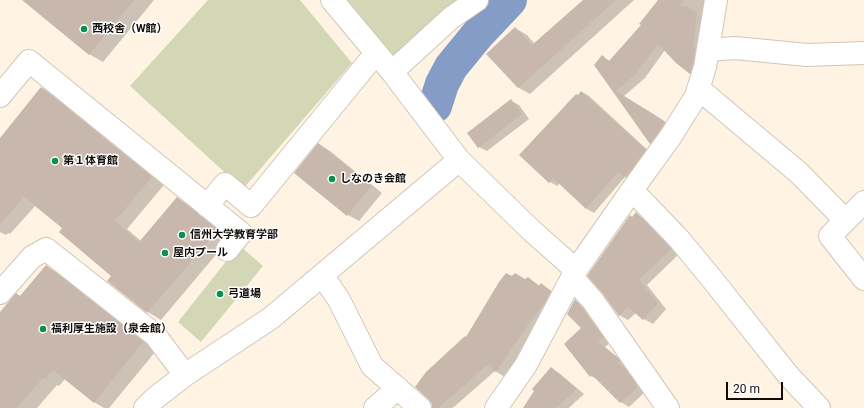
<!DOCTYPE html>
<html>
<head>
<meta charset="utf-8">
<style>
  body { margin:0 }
  #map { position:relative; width:864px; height:408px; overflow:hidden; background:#fff3e4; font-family:Roboto,sans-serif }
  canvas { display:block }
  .scale { position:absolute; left:726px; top:382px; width:57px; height:18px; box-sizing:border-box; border:2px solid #110d08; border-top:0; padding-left:5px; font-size:12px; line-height:14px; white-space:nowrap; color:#110d08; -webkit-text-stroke:3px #fff; paint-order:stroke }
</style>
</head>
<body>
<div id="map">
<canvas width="864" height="408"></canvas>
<div class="scale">20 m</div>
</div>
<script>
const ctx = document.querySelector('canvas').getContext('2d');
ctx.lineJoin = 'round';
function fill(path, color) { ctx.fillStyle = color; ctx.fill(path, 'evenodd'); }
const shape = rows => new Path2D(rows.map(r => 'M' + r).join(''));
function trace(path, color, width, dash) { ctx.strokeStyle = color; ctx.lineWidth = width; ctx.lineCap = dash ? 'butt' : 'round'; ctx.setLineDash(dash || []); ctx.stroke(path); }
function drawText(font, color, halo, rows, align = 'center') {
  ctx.font = font + ' Roboto,"Noto Sans JP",sans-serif'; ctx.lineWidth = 3; ctx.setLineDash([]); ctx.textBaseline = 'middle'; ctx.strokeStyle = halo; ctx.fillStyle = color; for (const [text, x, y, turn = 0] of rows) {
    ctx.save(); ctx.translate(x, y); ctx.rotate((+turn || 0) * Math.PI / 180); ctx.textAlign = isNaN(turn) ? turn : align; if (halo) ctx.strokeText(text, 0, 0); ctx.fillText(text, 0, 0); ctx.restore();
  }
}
fill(shape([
  [208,0,300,0,352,63,243,189,130,86],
  [344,0,464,0,396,60],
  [239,245,263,266,201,342,178,322]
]), '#d4d7b5');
fill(shape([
  [31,0,154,0,103,62,89,54],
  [584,0,634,0,530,94,519,88,488,54,515,28,527,35,535,44],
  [663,0,706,0,697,78,690,74,690,73,665,50,645,78,623,97,663,120,672,128,658,148,650,143,595,65,602,57,610,61],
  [42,88,55,96,164,185,127,229,141,241,178,199,191,206,230,238,161,320,148,312,108,281,112,276,64,228,36,205,10,234,8,233,6,235,0,232,0,140],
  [582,92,589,96,652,154,632,181,625,177,594,213,587,209,560,183,557,186,550,182,578,96],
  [511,101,519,105,529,119,487,151,479,147],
  [319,144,330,151,382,193,359,221,348,215],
  [636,214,645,219,679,254,647,285,666,309,653,324,644,319,636,313,628,320,619,315,633,218],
  [46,266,59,274,144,340,144,341,156,351,109,408,104,408,94,402,65,379,59,386,57,385,37,408,0,408,0,319,21,297],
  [528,278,540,286,541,285,550,290,559,297,505,377,495,371,455,406,452,408,433,408,467,338],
  [575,301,583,305,611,342,605,347,626,364,627,366,626,369,634,375,645,392,629,407,621,402,599,380,591,376,583,328],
  [551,368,559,373,584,394,569,408,524,408]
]), '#0003');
trace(shape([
  [435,106,442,84,451,67,478,34,510,0]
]), '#859cc7', 34);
fill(shape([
  [22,0,134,0,89,55],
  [583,0,616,0,518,88,486,54,515,27,532,45],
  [658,0,684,0,680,6,689,7,697,13,693,48,695,48,693,64,690,74,676,63,658,44,637,73,616,91,655,115,665,122,650,144,594,65,602,55,609,61,641,25,639,24],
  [41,87,152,177,115,221,139,242,177,197,218,230,147,313,107,281,111,276,59,232,62,228,24,197,0,224,0,138],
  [581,91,646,150,630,171,624,177,618,172,586,209,553,178,549,183,519,155,576,94,578,95],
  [511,99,522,114,478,148,467,133],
  [318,143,371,186,347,216,294,173],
  [636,212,671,249,639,280,658,303,643,320,628,307,619,316,603,294,587,276,630,215,632,217],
  [46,265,131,332,131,333,143,342,94,403,53,370,45,379,43,378,17,408,0,408,0,312,16,293,20,296],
  [506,273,512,276,515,273,525,279,528,277,539,286,541,283,551,291,547,299,528,325,496,372,487,365,438,408,432,408,432,404,428,399,415,387,426,372,465,336,466,337,499,282],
  [575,299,583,309,603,337,598,342,618,358,620,361,618,363,626,369,638,387,620,403,592,375,590,377,564,344,581,328,567,314],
  [551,367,577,389,556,408,523,408,534,391,532,389]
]), '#c7b7ad');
const minor = shape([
  [708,50,735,48,807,55,864,53],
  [392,72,451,18,477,0],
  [699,89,799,173,845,220],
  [0,96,29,61,241,233,227,250],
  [459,160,532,231,576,270],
  [632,190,679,239,716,284,788,375,819,408],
  [864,202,830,236,864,279],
  [207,206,225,184,251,206,376,53],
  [322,275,339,300,372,366,420,408],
  [572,277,593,301,668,408],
  [0,293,32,257,46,249,155,335,185,375],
  [145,408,154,399,185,375,271,318,459,160,392,72,332,0],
  [375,408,398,388],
  [496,408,526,365,576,270,632,190,671,136,696,96,705,67,716,0]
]);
trace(minor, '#d1c6b8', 24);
trace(minor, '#fff', 22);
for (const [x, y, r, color] of [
  [84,29,4,"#0b904e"],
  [55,161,4,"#0b904e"],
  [332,179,4,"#0b904e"],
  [182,235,4,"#0b904e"],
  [165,253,4,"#0b904e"],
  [220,294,4,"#0b904e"],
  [43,329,4,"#0b904e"]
]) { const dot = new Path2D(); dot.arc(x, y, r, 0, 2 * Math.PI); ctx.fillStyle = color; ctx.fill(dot); trace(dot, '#fff', 1.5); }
drawText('bold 11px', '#110d08', '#fff', [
  ["西校舎（W館）",92,29],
  ["第１体育館",63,161],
  ["しなのき会館",340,179],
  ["信州大学教育学部",190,235],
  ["屋内プール",173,253],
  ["弓道場",228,294],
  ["福利厚生施設（泉会館）",51,329]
], 'left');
</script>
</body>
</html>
